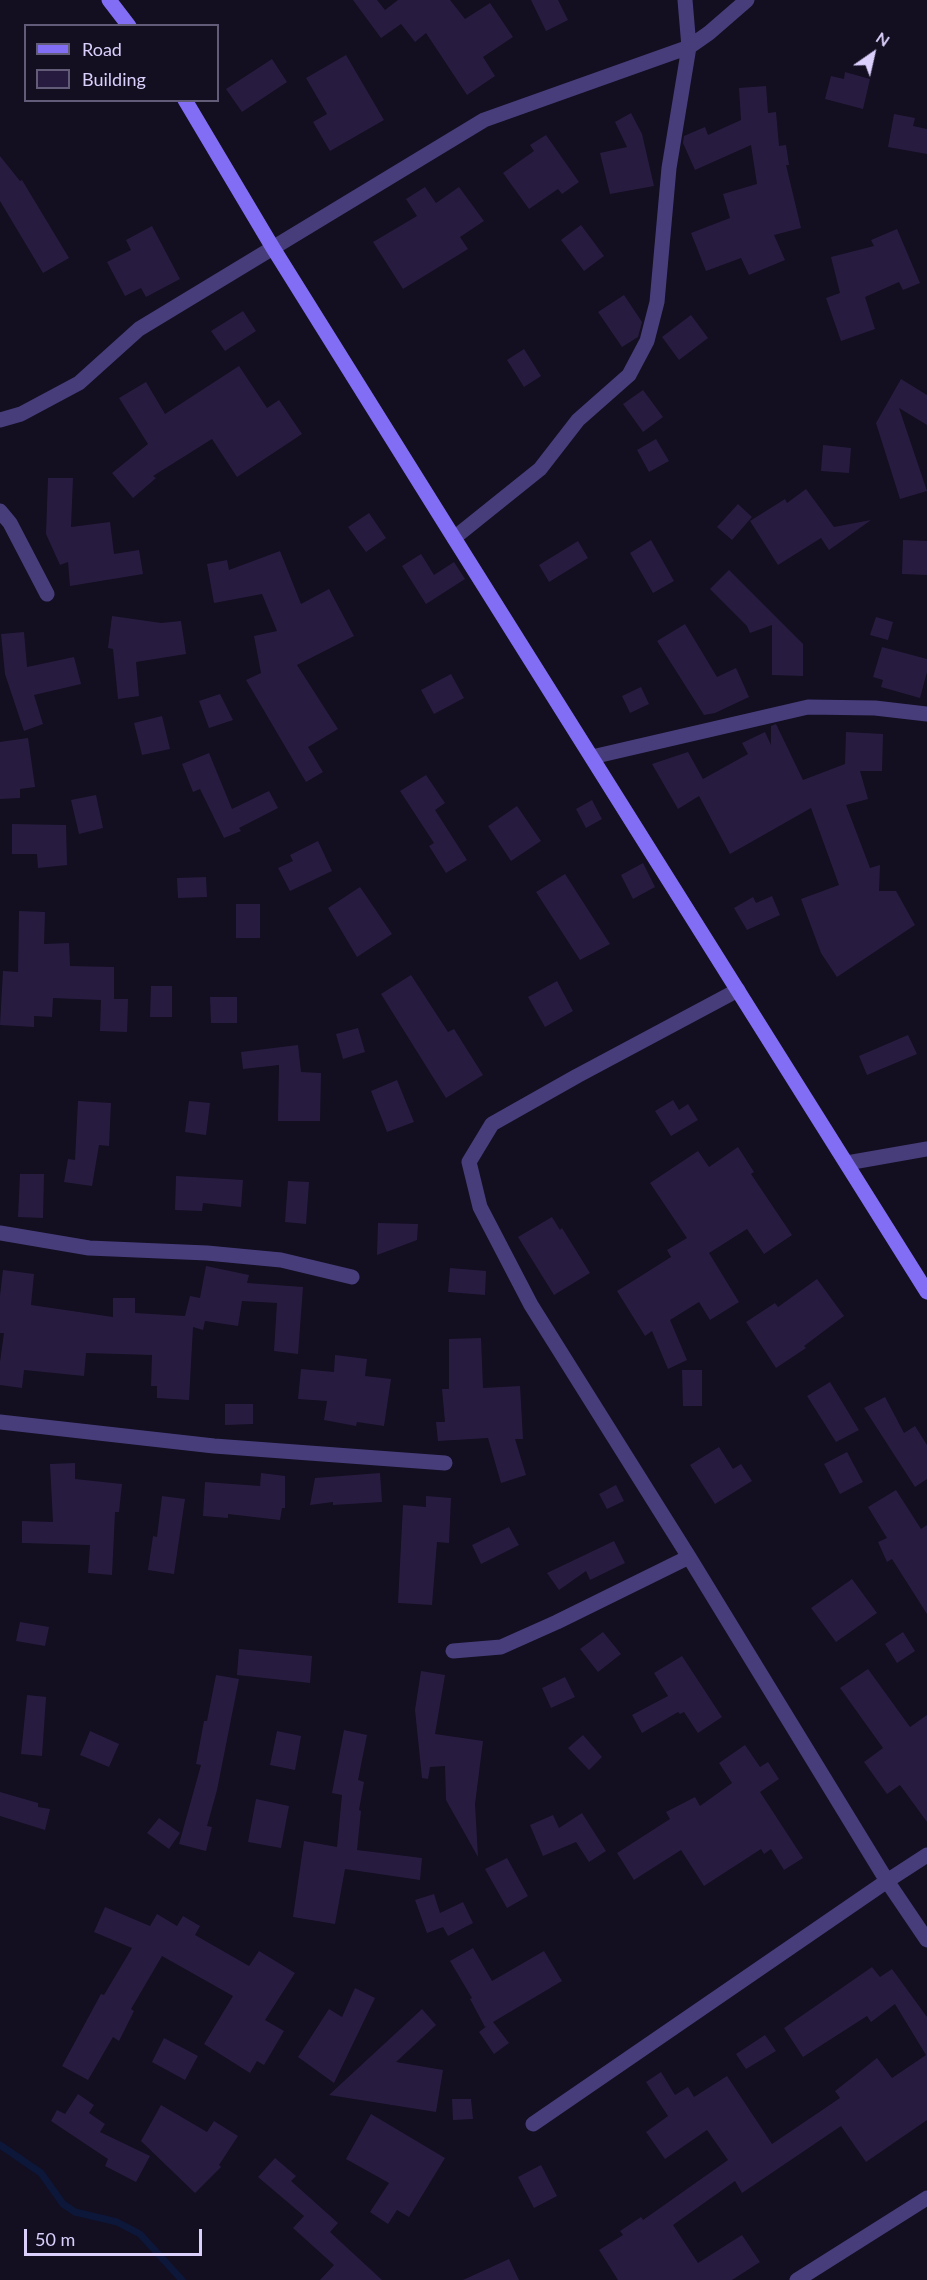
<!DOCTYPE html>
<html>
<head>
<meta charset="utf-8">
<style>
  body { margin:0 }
  #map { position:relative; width:927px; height:2280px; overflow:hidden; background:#130e20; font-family:Lato,sans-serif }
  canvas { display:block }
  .legend { position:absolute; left:24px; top:24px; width:195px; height:78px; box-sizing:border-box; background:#130e20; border:2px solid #635c78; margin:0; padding:8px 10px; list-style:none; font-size:18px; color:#dbd0fc }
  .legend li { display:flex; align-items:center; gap:12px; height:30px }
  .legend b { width:30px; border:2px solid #635c78 }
  .north { position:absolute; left:843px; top:24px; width:60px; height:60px; -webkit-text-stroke:4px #130e20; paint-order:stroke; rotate:34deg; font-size:16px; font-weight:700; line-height:24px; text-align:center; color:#dbd0fc }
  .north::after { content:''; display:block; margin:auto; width:21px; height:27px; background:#dbd0fc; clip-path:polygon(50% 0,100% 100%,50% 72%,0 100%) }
  .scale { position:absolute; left:24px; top:2229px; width:178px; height:27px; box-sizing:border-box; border:3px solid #dbd0fc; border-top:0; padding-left:8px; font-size:18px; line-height:21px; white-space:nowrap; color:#dbd0fc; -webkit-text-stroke:4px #130e20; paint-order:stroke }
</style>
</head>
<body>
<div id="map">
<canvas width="927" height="2280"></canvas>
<ul class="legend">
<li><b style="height:8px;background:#826ef5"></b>Road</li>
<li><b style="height:16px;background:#271c3f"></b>Building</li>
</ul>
<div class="north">N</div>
<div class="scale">50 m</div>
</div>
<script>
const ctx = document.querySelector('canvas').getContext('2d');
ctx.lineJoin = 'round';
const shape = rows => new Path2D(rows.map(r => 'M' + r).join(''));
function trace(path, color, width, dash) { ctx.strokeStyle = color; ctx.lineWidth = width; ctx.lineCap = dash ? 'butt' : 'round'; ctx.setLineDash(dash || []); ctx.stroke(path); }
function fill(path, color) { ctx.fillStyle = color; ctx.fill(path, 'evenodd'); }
trace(shape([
  [0,2145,41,2173,63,2204,75,2212,117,2222,140,2234,182,2280]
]), '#0d173a', 7);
fill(shape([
  [353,0,377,0,385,10,398,0,450,0,465,19,490,3,513,37,483,57,495,76,467,95,426,33,415,42,401,24,381,38],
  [531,0,558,0,568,20,546,31],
  [346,55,384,120,330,151,313,122,327,114,306,78],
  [272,59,287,82,242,112,226,89],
  [845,72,870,79,863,109,825,99,831,76,844,79],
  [766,86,768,113,776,112,779,146,786,145,789,165,786,165,801,228,774,235,785,260,749,275,741,258,706,271,691,233,730,218,723,194,757,184,751,145,695,170,683,143,684,136,705,127,708,135,741,120,739,88],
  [631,113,642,134,654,186,610,194,600,153,627,147,615,122],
  [894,114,915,118,913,126,927,129,927,154,888,147],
  [546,135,579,182,562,194,558,189,529,209,503,173,534,151,530,145],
  [0,156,20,181,22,180,69,258,43,273,0,201],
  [425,187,436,203,459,187,484,221,460,237,468,249,403,289,373,242,417,216,406,199],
  [581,225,604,256,584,271,561,240],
  [152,226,180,279,146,297,141,288,125,296,107,262,131,250,126,240],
  [897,229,920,283,903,290,899,282,865,297,875,329,841,341,826,298,840,293,831,257,874,246,871,240],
  [624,295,642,322,638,337,622,347,598,312],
  [243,311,256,331,225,351,211,331],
  [691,315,708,338,679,360,662,337],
  [524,349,541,376,524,387,507,360],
  [239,366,267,408,279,400,302,434,237,477,212,439,153,476,156,478,133,498,112,473,148,444,119,398,146,382,165,414],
  [901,379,927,395,927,425,899,408,927,491,900,499,876,423],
  [643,390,663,417,643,432,623,404],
  [656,439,669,461,649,472,637,450],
  [823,445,851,448,849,473,821,471],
  [48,478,73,478,71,527,110,522,114,554,139,550,143,574,70,586,68,562,60,565,46,534],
  [806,489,834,527,871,520,829,550,821,538,778,565,750,521,785,499,787,503],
  [738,504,752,517,732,540,717,527],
  [369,513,386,538,366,552,348,527],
  [651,540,674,581,653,593,630,553],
  [903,540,927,541,927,575,902,574],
  [578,541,588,558,549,582,539,565],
  [280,551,301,604,329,589,354,636,297,665,338,729,308,747,323,772,306,782,246,680,261,673,254,636,277,631,262,594,214,603,207,564,227,560,229,570],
  [421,554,434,575,454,562,465,579,426,604,402,566],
  [729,570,803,644,803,676,772,675,772,625,750,633,747,626,710,589],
  [112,616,161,623,181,621,186,654,136,662,139,696,118,699,113,649,108,648],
  [876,617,893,622,888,640,870,635],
  [685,624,717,677,736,668,749,697,715,713,704,715,657,641],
  [24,632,27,667,74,657,81,684,34,695,43,724,24,731,5,674,1,634],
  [882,647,927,659,927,672,920,698,881,687,883,680,873,677],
  [451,674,464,698,434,714,421,690],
  [641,687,649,704,630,713,622,696],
  [220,694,233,720,209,728,199,701],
  [162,716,170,749,142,755,134,723],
  [776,724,803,780,845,764,846,732,883,734,882,771,860,771,868,799,846,805,870,868,880,865,879,891,896,891,915,925,837,977,821,953,801,899,839,885,811,808,730,854,699,796,678,809,652,764,688,752,703,779,748,754,742,743,765,732,771,745,771,726],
  [28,738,35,787,20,789,20,798,0,799,0,742],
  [209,753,232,809,269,791,278,808,239,828,241,831,224,838,200,789,193,792,182,764],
  [426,775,445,803,435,810,467,860,446,873,429,846,434,843,400,791],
  [96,795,103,828,79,834,71,800],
  [592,800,602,819,586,828,576,809],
  [517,806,541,841,511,861,488,826],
  [12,824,66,825,67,865,38,868,37,854,12,854],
  [318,841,332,871,290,891,278,868,293,861,290,855],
  [643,863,655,887,633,899,621,875],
  [565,874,610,944,580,960,536,892],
  [206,877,207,897,178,898,177,878],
  [360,887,392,934,357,957,328,908],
  [772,896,780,915,747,930,734,908,753,897,756,903],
  [236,904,260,904,260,938,236,938],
  [19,911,45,912,44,944,69,943,70,966,114,967,114,999,128,999,127,1032,100,1031,101,1000,53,998,52,1017,34,1016,34,1027,0,1025,3,971,18,972],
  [411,975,448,1032,454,1029,483,1075,446,1098,381,994],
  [557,981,573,1011,545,1027,528,997],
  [151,986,172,986,172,1017,150,1017],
  [210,997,237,997,237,1023,211,1023],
  [358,1028,365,1052,343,1059,336,1034],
  [908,1035,917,1054,867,1075,859,1056],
  [298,1045,301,1072,321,1073,320,1121,278,1121,279,1065,243,1069,241,1052],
  [397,1080,414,1122,387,1132,371,1091],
  [673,1100,679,1110,688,1104,698,1120,671,1136,655,1111],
  [78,1101,111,1103,109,1146,99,1145,92,1186,64,1182,68,1159,75,1160],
  [189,1101,210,1103,206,1135,185,1132],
  [738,1147,754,1172,751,1174,792,1235,764,1254,747,1229,709,1253,739,1302,710,1320,699,1302,670,1320,687,1360,668,1369,652,1331,645,1336,617,1291,671,1257,667,1250,687,1238,650,1183,698,1151,709,1167],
  [20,1174,44,1174,43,1218,18,1217],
  [176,1176,243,1180,241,1207,203,1203,202,1211,175,1210],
  [288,1181,309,1182,306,1224,285,1222],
  [552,1217,560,1230,562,1228,590,1273,554,1295,518,1237],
  [378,1223,418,1224,417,1240,377,1255],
  [206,1266,249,1275,247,1283,303,1287,298,1354,274,1351,277,1303,242,1301,238,1326,205,1321,203,1330,193,1327,189,1400,157,1398,157,1386,151,1386,152,1355,86,1353,84,1376,24,1370,22,1388,0,1385,0,1362,4,1333,0,1333,0,1296,3,1270,34,1274,31,1305,113,1317,113,1298,135,1298,135,1313,185,1316,190,1296,200,1298],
  [450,1268,486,1271,485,1295,448,1292],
  [817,1279,844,1316,804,1346,806,1348,776,1368,746,1322,775,1303,778,1307],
  [481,1338,483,1388,520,1386,523,1439,515,1439,526,1475,501,1483,488,1438,438,1441,436,1422,445,1422,442,1389,449,1389,449,1339],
  [335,1355,367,1359,365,1376,391,1379,384,1426,357,1422,356,1426,324,1420,327,1401,298,1399,301,1369,334,1372],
  [682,1370,702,1370,702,1406,683,1406],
  [830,1382,859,1430,836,1442,807,1396],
  [885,1397,904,1433,915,1426,927,1445,927,1479,915,1487,864,1408],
  [225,1404,253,1404,253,1424,225,1425],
  [719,1447,733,1469,741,1464,752,1481,715,1504,690,1465],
  [847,1452,863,1482,840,1494,824,1464],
  [75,1463,75,1479,122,1484,119,1512,115,1512,112,1575,88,1573,90,1545,22,1543,22,1521,53,1522,50,1464],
  [261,1473,285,1476,285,1508,282,1508,280,1520,228,1514,228,1518,203,1516,205,1482,260,1486],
  [380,1473,382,1502,333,1505,333,1502,310,1505,315,1478],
  [616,1485,624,1501,607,1509,599,1494],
  [896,1490,921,1529,927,1525,927,1614,892,1559,887,1562,878,1542,887,1538,868,1507],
  [162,1496,185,1499,174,1574,148,1570,153,1536,157,1537],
  [426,1496,451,1498,449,1543,437,1542,432,1605,398,1603,403,1505,426,1507],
  [509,1527,519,1545,481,1564,472,1545],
  [614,1541,625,1563,590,1580,586,1571,559,1590,547,1573],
  [852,1579,877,1613,836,1642,811,1608],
  [20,1622,49,1627,45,1646,16,1641],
  [603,1632,621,1654,598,1672,580,1649],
  [903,1632,915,1651,897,1663,885,1644],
  [239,1649,312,1656,310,1683,237,1675],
  [682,1656,722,1717,698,1733,684,1712,680,1714,678,1712,642,1733,632,1715,668,1696,654,1673],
  [868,1669,910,1727,927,1715,927,1822,900,1785,887,1794,864,1762,883,1748,840,1688],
  [421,1671,445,1675,435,1734,483,1741,475,1804,478,1857,446,1800,445,1766,430,1767,428,1779,422,1778,415,1710],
  [216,1675,239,1679,217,1790,207,1826,212,1827,206,1851,179,1844,201,1765,196,1764,204,1721,207,1721],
  [565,1677,575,1697,551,1708,542,1688],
  [27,1695,46,1697,42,1756,21,1754],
  [344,1730,367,1735,358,1780,364,1782,359,1810,361,1811,357,1850,422,1858,420,1880,345,1869,335,1924,293,1917,304,1841,337,1847,342,1795,332,1793],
  [90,1731,119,1744,109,1767,80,1755],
  [277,1731,301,1736,295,1770,270,1765],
  [583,1735,602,1757,589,1770,568,1748],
  [745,1745,760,1767,768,1762,779,1779,760,1792,803,1858,784,1870,771,1849,764,1854,761,1849,704,1886,681,1850,634,1880,617,1853,670,1819,666,1812,695,1797,700,1806,732,1783,719,1763],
  [0,1792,38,1803,38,1807,50,1809,45,1830,0,1816],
  [256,1799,289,1806,281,1848,248,1842],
  [582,1813,606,1851,589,1862,576,1842,543,1856,530,1825,553,1815,559,1828],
  [159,1818,180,1833,169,1849,147,1833],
  [507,1858,528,1896,507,1908,485,1869],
  [434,1894,440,1913,463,1902,473,1923,448,1936,443,1927,427,1933,415,1900],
  [105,1907,150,1926,157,1914,177,1926,183,1916,200,1926,195,1935,249,1966,259,1951,295,1973,265,2020,284,2031,264,2065,257,2061,250,2073,204,2044,233,1996,162,1956,131,2009,134,2011,119,2041,113,2037,88,2080,62,2066,101,1994,104,1995,132,1948,94,1932],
  [473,1948,492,1981,544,1951,562,1981,493,2022,509,2043,494,2054,479,2032,487,2026,485,2027,470,1999,472,1998,450,1961],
  [872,1967,880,1977,892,1969,927,2017,927,2120,866,2162,841,2126,742,2193,735,2181,673,2225,698,2263,742,2235,760,2262,732,2280,618,2280,599,2250,623,2235,620,2231,641,2217,643,2220,728,2160,707,2130,665,2159,646,2132,668,2116,646,2082,661,2072,675,2095,688,2087,694,2097,727,2076,772,2144,840,2098,835,2091,877,2058,892,2078,926,2055,895,2004,871,2022,867,2016,803,2057,784,2028],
  [355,1988,375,1998,334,2083,298,2057,329,2009,342,2017],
  [422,2009,436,2025,396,2062,443,2070,436,2112,329,2095],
  [765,2035,776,2051,746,2069,736,2054],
  [164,2038,198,2056,185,2080,152,2062],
  [78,2094,94,2105,89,2113,105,2124,100,2132,150,2156,136,2182,105,2166,108,2159,51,2121,57,2110,65,2114],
  [452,2099,471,2099,473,2119,453,2120],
  [161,2105,207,2132,214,2121,238,2136,219,2165,221,2167,195,2193,141,2141],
  [371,2114,445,2158,409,2217,397,2210,388,2224,370,2212,389,2183,346,2159],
  [275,2158,296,2176,291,2181,338,2223,330,2232,382,2280,320,2280,334,2265,293,2228,304,2216,258,2177],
  [541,2165,557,2196,534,2208,518,2177],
  [509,2259,519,2280,463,2280]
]), '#271c3f');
trace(shape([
  [0,420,21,414,79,383,139,329,484,120,689,47,709,33,747,0],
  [0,511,10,523,47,594],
  [454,538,540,469,578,420,629,375,647,341,657,302,669,168,689,47,685,0],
  [592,757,808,707,875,708,927,714],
  [738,990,577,1076,492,1124,469,1162,480,1207,531,1305,689,1557,887,1881,927,1940],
  [847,1163,927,1149],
  [0,1233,89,1248,207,1253,281,1260,352,1277],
  [0,1422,214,1446,445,1463],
  [453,1651,501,1647,557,1622,689,1557],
  [533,2124,887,1881,927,1855],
  [797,2280,927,2198]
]), '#473d7b', 15);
trace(shape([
  [109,0,129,26],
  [185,100,273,248,454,538,927,1292]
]), '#826ef5', 15);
</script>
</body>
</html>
